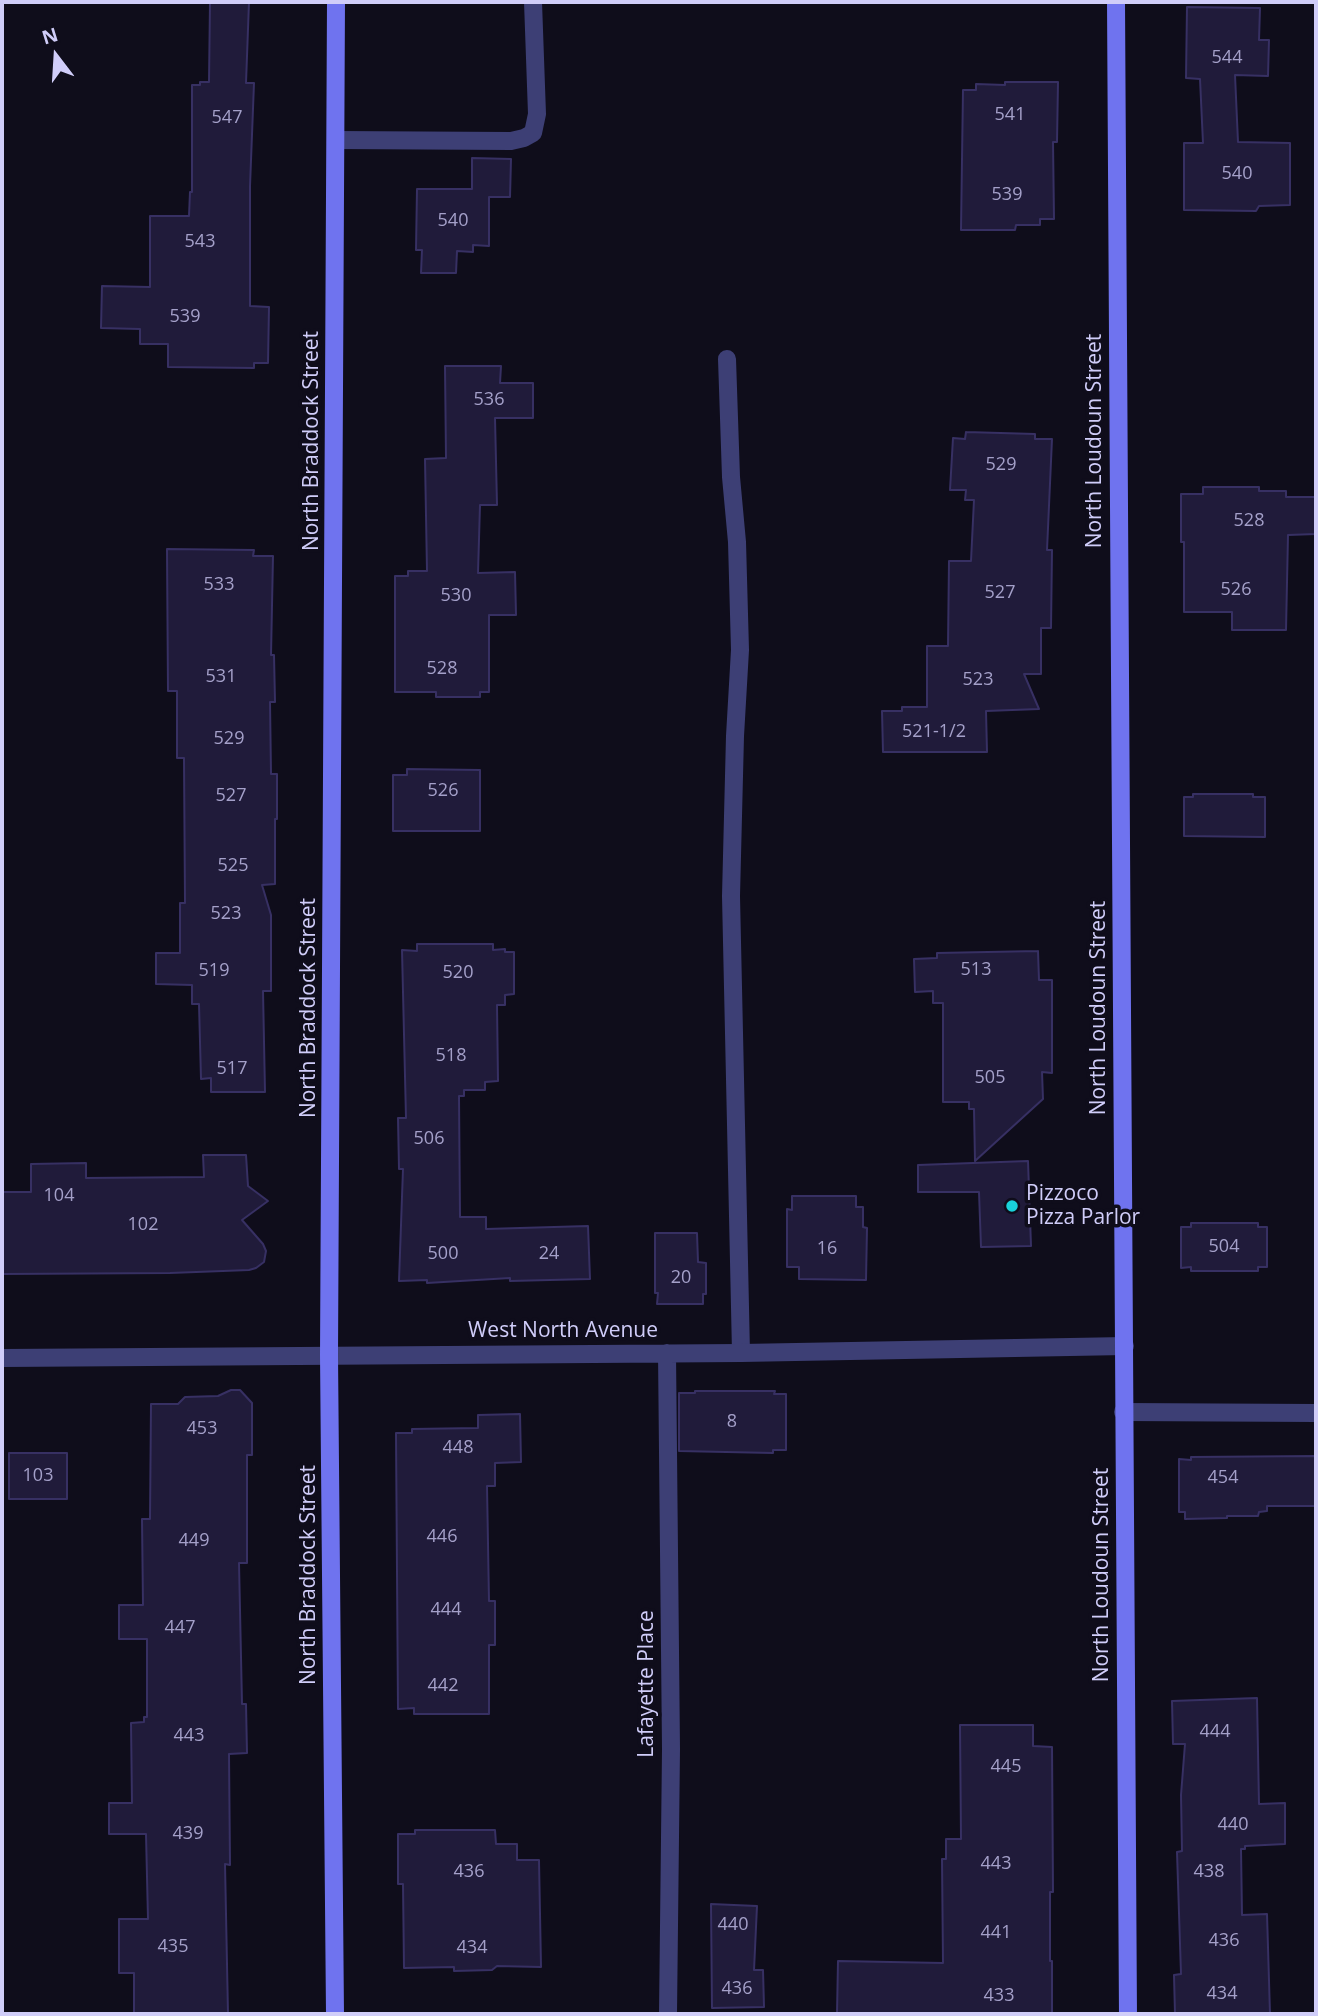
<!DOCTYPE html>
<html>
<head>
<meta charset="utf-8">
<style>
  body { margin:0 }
  #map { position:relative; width:1318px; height:2016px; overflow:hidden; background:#0f0d1b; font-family:"Open Sans",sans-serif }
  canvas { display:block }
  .frame { position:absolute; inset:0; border:4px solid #d0cdf9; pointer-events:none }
  .north { position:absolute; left:21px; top:21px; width:70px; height:70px; -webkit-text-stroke:5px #0f0d1b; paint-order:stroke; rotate:343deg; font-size:19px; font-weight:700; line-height:28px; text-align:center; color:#d0cdf9 }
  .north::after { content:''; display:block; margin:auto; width:24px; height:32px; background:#d0cdf9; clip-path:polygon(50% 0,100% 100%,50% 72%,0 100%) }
</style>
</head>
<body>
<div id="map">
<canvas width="1318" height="2016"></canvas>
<div class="frame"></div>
<div class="north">N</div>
</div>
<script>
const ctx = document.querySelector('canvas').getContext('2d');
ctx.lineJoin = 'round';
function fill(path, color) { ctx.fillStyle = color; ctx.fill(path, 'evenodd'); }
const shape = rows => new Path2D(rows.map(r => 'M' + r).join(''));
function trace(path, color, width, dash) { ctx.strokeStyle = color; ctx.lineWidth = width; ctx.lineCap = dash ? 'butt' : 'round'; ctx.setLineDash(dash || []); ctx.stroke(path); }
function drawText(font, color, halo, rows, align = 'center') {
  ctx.font = font + ' "Open Sans",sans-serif'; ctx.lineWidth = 7; ctx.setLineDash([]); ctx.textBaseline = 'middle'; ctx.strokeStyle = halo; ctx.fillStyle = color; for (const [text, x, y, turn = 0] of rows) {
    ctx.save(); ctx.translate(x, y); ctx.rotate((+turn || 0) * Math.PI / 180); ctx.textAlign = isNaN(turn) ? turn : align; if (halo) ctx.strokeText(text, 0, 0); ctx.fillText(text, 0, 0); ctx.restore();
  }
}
const building = shape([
  [210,2,249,2,246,83,254,83,250,186,250,306,269,307,268,363,254,363,254,368,168,367,168,344,140,344,140,329,101,328,102,286,150,287,150,216,189,216,190,192,192,192,192,85,200,85,200,82,209,82,210,2],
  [1187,7,1260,8,1259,40,1269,40,1268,76,1235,75,1238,142,1290,143,1290,205,1259,206,1256,211,1184,210,1184,143,1203,143,1200,79,1186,78,1187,7],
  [1005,82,1058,82,1057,142,1053,142,1054,219,1040,219,1040,225,1016,225,1015,230,961,230,963,90,976,90,976,84,1005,85,1005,82],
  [472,158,511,159,510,197,489,197,489,246,473,245,473,252,457,251,456,273,421,273,422,250,416,250,417,189,472,189,472,158],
  [445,366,501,366,500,383,533,383,533,418,495,418,497,505,480,505,478,573,515,572,516,615,489,615,489,692,480,692,480,697,436,697,436,692,395,692,395,576,408,576,408,571,427,571,425,459,446,458,445,366],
  [966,432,1035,434,1035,439,1052,439,1047,550,1052,550,1051,628,1041,628,1041,674,1024,674,1039,709,986,711,987,752,883,752,882,711,902,711,902,707,927,707,927,646,948,646,949,561,971,561,974,500,965,500,966,490,950,490,953,438,965,439,966,432],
  [1203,487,1259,487,1259,491,1286,491,1286,497,1316,497,1316,534,1288,535,1286,630,1232,630,1232,612,1184,612,1184,542,1181,542,1181,494,1203,494,1203,487],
  [167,549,254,550,253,556,273,556,271,655,274,655,275,702,270,702,271,774,277,774,277,819,275,819,275,884,262,885,271,915,271,991,263,991,265,1092,211,1092,211,1078,201,1079,199,1004,192,1004,192,985,156,984,156,953,180,953,180,903,185,903,184,758,177,758,177,691,168,691,167,549],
  [407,769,480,770,480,831,393,831,393,775,407,775,407,769],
  [1193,794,1253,794,1253,797,1265,797,1265,837,1184,836,1184,797,1193,797,1193,794],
  [417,944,493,944,493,950,505,949,505,952,514,952,514,994,505,995,505,1005,497,1005,498,1081,485,1082,485,1090,464,1090,464,1096,459,1096,460,1217,486,1217,486,1229,588,1226,590,1279,510,1281,510,1278,427,1283,427,1280,399,1281,403,1169,399,1169,398,1118,406,1118,402,950,417,951,417,944],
  [1038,951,1039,980,1052,980,1052,1073,1042,1072,1043,1099,975,1161,974,1109,969,1109,969,1102,943,1102,943,1003,933,1003,933,991,915,992,914,959,937,958,937,953,1038,951],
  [203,1155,246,1155,248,1186,268,1201,242,1220,263,1244,266,1251,264,1262,256,1268,249,1270,170,1273,2,1274,2,1192,31,1192,31,1164,86,1163,86,1178,204,1177,203,1155],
  [1028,1161,1031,1246,981,1247,979,1192,918,1192,918,1165,1028,1161],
  [792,1196,856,1196,856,1207,863,1207,863,1227,867,1228,866,1280,799,1279,799,1267,787,1267,787,1209,792,1210,792,1196],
  [1191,1223,1258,1223,1258,1227,1267,1227,1267,1267,1258,1267,1258,1271,1191,1271,1191,1267,1181,1268,1181,1227,1191,1227,1191,1223],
  [655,1233,697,1233,698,1262,706,1263,706,1294,703,1294,703,1304,657,1304,658,1293,655,1293,655,1233],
  [231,1390,240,1390,252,1403,252,1455,247,1455,247,1563,239,1563,242,1704,246,1704,247,1753,229,1754,230,1865,225,1864,228,2014,134,2014,134,1973,119,1973,119,1919,148,1919,146,1834,109,1834,109,1803,132,1803,131,1723,144,1722,144,1717,147,1717,147,1639,119,1639,119,1605,143,1605,142,1519,150,1519,151,1404,178,1404,185,1397,218,1396,231,1390],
  [695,1391,775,1391,774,1394,786,1394,786,1450,773,1450,773,1453,679,1451,679,1393,695,1393,695,1391],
  [520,1414,521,1462,495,1463,495,1486,487,1486,489,1601,495,1601,495,1645,489,1645,489,1714,414,1714,414,1708,398,1709,396,1433,412,1433,412,1429,478,1428,478,1415,520,1414],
  [9,1453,67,1453,67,1499,9,1499,9,1453],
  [1316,1456,1316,1506,1267,1506,1267,1511,1259,1512,1258,1516,1227,1516,1227,1518,1185,1519,1185,1512,1179,1512,1179,1459,1191,1460,1191,1457,1316,1456],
  [1257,1698,1259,1804,1285,1803,1285,1844,1245,1846,1245,1849,1241,1849,1242,1915,1267,1914,1270,2014,1175,2014,1174,1975,1181,1974,1177,1852,1182,1851,1181,1795,1185,1744,1173,1744,1172,1701,1257,1698],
  [960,1725,1033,1725,1033,1746,1052,1747,1053,1892,1050,1892,1050,1961,1052,1961,1052,2014,837,2014,838,1961,943,1963,942,1859,946,1859,946,1839,961,1839,960,1725],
  [415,1830,495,1830,496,1844,517,1844,517,1860,539,1860,541,1967,497,1966,492,1970,454,1971,454,1967,404,1968,403,1884,398,1884,398,1834,415,1834,415,1830],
  [711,1904,757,1906,754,1970,763,1970,764,2007,712,2008,711,1904]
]);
fill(building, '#201b3a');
trace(building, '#373063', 2);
trace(shape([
  [336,140,511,141,524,138,533,133,537,114,533,2],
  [727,359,731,477,737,542,740,650,735,736,731,896,741,1353]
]), '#3d3f75', 18);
trace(shape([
  [667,1353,671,1749,668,2014],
  [2,1358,741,1353,1125,1346],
  [1123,1412,1316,1413]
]), '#3d3f75', 18);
trace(shape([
  [1116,2,1128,2014],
  [335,2014,329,1355,336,2]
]), '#6f73ef', 18);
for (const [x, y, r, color] of [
  [1012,1206,7,"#19d2da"]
]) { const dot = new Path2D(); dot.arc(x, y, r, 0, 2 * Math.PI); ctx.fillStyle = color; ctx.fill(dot); trace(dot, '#0f0d1b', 2.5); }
drawText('18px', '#a4a0c9', null, [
  ["544",1227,58],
  ["541",1010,115],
  ["547",227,118],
  ["540",1237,174],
  ["539",1007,195],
  ["540",453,221],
  ["543",200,242],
  ["539",185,317],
  ["536",489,400],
  ["529",1001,465],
  ["528",1249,521],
  ["533",219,585],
  ["526",1236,590],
  ["527",1000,593],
  ["530",456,596],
  ["528",442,669],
  ["531",221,677],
  ["523",978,680],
  ["521-1/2",934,732],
  ["529",229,739],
  ["526",443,791],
  ["527",231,796],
  ["525",233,866],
  ["523",226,914],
  ["513",976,970],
  ["519",214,971],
  ["520",458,973],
  ["518",451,1056],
  ["517",232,1069],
  ["505",990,1078],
  ["506",429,1139],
  ["104",59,1196],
  ["102",143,1225],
  ["504",1224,1247],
  ["16",827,1249],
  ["500",443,1254],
  ["24",549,1254],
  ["20",681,1278],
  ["8",732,1422],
  ["453",202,1429],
  ["448",458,1448],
  ["103",38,1476],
  ["454",1223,1478],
  ["446",442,1537],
  ["449",194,1541],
  ["444",446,1610],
  ["447",180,1628],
  ["442",443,1686],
  ["444",1215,1732],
  ["443",189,1736],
  ["445",1006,1767],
  ["440",1233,1825],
  ["439",188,1834],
  ["443",996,1864],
  ["436",469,1872],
  ["438",1209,1872],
  ["440",733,1925],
  ["441",996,1933],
  ["436",1224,1941],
  ["435",173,1947],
  ["434",472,1948],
  ["436",737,1989],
  ["434",1222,1994],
  ["433",999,1996]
]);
drawText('21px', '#d0cdf9', '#0f0d1b', [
  ["North Braddock Street",312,441,-90],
  ["North Loudoun Street",1095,441,-90],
  ["North Braddock Street",309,1008,-90],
  ["North Loudoun Street",1099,1008,-90],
  ["West North Avenue",563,1331],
  ["North Braddock Street",309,1575,-90],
  ["North Loudoun Street",1102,1575,-90],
  ["Lafayette Place",647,1684,-90]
]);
drawText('21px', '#d0cdf9', '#0f0d1b', [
  ["Pizzoco",1026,1194],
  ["Pizza Parlor",1026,1218]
], 'left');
</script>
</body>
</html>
